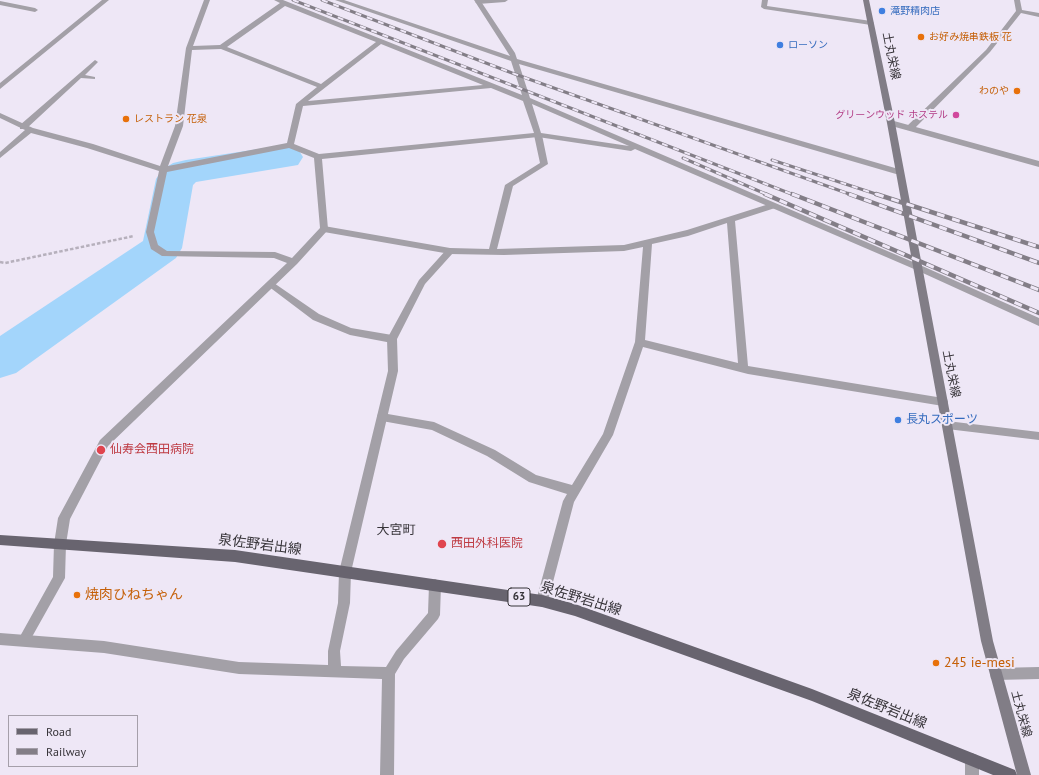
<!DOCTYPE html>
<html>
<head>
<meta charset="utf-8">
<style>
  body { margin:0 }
  #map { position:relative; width:1039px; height:775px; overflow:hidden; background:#eee7f6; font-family:"PT Sans",sans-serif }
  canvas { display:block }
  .legend { position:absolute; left:8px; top:715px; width:130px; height:52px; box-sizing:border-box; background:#eee7f6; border:1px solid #a59faa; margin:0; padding:5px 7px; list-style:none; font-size:12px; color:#373439 }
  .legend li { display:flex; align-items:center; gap:8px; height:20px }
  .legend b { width:20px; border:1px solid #a59faa }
</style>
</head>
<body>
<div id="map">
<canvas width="1039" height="775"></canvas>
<ul class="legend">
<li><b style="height:5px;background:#68646f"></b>Road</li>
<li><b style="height:5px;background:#837e87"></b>Railway</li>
</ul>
</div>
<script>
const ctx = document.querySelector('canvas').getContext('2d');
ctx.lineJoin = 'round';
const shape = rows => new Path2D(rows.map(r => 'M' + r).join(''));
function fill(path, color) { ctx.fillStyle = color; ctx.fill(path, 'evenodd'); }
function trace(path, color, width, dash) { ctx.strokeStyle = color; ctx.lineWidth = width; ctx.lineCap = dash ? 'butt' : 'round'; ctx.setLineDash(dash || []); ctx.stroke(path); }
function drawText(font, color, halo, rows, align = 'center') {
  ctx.font = font + ' "PT Sans","Noto Sans JP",sans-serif'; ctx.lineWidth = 4; ctx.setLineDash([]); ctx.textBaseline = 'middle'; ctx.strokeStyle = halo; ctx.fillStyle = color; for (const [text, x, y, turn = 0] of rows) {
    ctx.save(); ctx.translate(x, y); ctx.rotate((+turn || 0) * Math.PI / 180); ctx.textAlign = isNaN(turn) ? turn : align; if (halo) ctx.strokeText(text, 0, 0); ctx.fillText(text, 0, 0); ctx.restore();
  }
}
fill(shape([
  [285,145,298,149,303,157,298,165,196,182,193,185,182,248,176,258,16,373,0,378,0,336,143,241,156,179,162,170,173,163,186,160,285,145]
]), '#a3d5fb');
trace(shape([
  [0,262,5,263,134,236]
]), '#b6b0bc', 2.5, [3.5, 2]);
fill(shape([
  [102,0,109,0,0,89,0,83,102,0],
  [508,0,505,2,478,4,475,2,480,0,508,0],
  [762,0,768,0,767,6,871,21,874,23,871,25,764,9,761,7,762,0],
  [0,1,35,8,38,10,35,12,0,5,0,1],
  [95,60,98,62,85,75,95,77,95,79,81,78,26,129,20,129,20,125,95,60],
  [535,133,538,133,542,135,548,164,513,186,497,249,624,245,687,230,769,204,775,204,776,206,775,208,735,221,748,366,943,398,947,399,948,402,947,405,943,406,748,374,643,347,613,435,574,502,548,601,546,605,542,607,538,605,536,601,563,501,567,494,529,482,487,456,432,430,382,421,378,420,377,417,378,414,382,413,434,422,495,450,536,475,572,485,603,434,635,342,643,247,624,251,504,255,450,254,324,232,320,229,324,226,450,248,489,249,505,185,540,163,534,135,535,133],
  [727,223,738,363,645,340,652,244,688,236,727,223],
  [271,281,319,314,351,328,392,335,395,336,397,339,395,342,392,343,350,335,313,320,268,286,266,284,268,282,271,281],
  [947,421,1039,432,1039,440,947,429,943,428,942,425,943,422,947,421],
  [60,539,64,540,66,544,65,578,28,644,24,646,20,644,18,640,53,577,54,544,56,540,60,539],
  [1039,667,1039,679,996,680,991,679,990,674,991,669,996,668,1039,667]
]), '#a3a0a7');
fill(shape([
  [204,0,210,0,193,46,220,45,280,3,274,0,283,0,522,95,511,61,335,0,344,0,510,56,474,0,480,0,515,53,517,59,902,170,902,174,896,174,519,64,530,98,920,265,1039,318,1039,326,914,269,635,149,631,151,538,137,322,159,328,229,327,231,297,264,108,446,70,519,66,544,64,548,60,549,56,548,54,544,58,518,100,440,287,263,274,258,162,256,151,249,146,232,159,171,87,148,31,133,0,158,0,152,25,130,0,118,0,113,33,128,93,144,160,166,175,126,186,48,204,0],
  [285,6,376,42,321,84,227,47,285,6],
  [381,44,483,85,308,101,381,44],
  [221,49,317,87,296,104,287,143,168,166,183,126,192,50,221,49],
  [491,88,523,101,534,133,319,154,294,144,303,106,491,88],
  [532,104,629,146,541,133,532,104],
  [289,148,314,158,320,228,292,258,275,252,167,251,158,245,154,232,167,172,289,148],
  [1014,0,1020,0,1022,10,1039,13,1039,17,1021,13,990,52,913,130,907,130,907,126,986,50,1016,11,1014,0],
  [450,248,454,251,453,253,425,284,397,339,398,371,351,572,350,603,340,651,341,666,386,667,396,651,428,613,429,585,431,581,435,579,439,581,441,585,440,615,438,619,404,659,395,674,394,775,380,775,382,679,239,674,104,653,0,645,0,633,104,641,239,662,328,665,328,651,338,603,339,572,388,371,387,339,419,280,447,249,450,248],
  [972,753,977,755,979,760,979,775,965,775,965,760,967,755,972,753]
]), '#a3a0a7');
fill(shape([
  [888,121,894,121,1039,161,1039,167,888,125,888,121]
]), '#a3a0a7');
fill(shape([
  [863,0,869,0,895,123,993,641,1031,775,1017,775,981,641,887,123,863,0]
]), '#817d86');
fill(shape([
  [0,535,235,550,542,595,575,604,812,689,1015,770,1017,775,993,775,812,701,575,616,542,607,235,562,0,545,0,535]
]), '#68646f');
const railFar1 = shape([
  [293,0,794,195],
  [322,0,512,73,852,195],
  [683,158,768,195],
  [772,160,879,195]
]);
const rail = shape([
  [765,194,1039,313],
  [792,194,1039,290],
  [849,194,1039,263],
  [876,194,1039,247]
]);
trace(railFar1, '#837e87', 3);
trace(rail, '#837e87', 4.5);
trace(railFar1, '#eee7f6', 2, [6]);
trace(rail, '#eee7f6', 3, [8]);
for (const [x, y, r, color] of [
  [882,11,4,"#3f7fe0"],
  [921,37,4,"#e8710a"],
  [780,45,4,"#3f7fe0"],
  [1017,91,4,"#e8710a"],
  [956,115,4,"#d1479c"],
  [126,119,4,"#e8710a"],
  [898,420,4,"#3f7fe0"],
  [101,450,5,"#e0444e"],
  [442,544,5,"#e0444e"],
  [77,595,4,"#e8710a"],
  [936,663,4,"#e8710a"]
]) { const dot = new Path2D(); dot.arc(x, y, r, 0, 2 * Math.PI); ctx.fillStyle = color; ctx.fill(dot); trace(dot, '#eee7f6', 1.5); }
drawText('10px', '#366cbe', '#eee7f6', [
  ["滝野精肉店",890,11],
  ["ローソン",788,45]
], 'left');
drawText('10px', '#c56008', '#eee7f6', [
  ["お好み焼串鉄板 花",929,37],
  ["わのや",1009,91,"right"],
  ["レストラン 花泉",134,119]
], 'left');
drawText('10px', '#b23c85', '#eee7f6', [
  ["グリーンウッド ホステル",948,115]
], 'right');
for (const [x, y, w] of [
  [519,597,22]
]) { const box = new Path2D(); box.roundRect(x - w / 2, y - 9, w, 18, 3); ctx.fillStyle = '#eee7f6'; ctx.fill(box); trace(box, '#373439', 1); }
drawText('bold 11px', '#373439', null, [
  ["63",519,597]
]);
drawText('12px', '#373439', '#eee7f6', [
  ["土丸栄線",891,56,79],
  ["土丸栄線",951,374,79],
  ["土丸栄線",1021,714,75]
]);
drawText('12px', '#366cbe', '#eee7f6', [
  ["長丸スポーツ",906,420]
], 'left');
drawText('12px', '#be3a42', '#eee7f6', [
  ["仙寿会西田病院",110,450],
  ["西田外科医院",451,544]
], 'left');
drawText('13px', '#373439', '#eee7f6', [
  ["大宮町",396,530]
]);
drawText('14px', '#373439', '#eee7f6', [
  ["泉佐野岩出線",260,545,7],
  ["泉佐野岩出線",581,599,17],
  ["泉佐野岩出線",887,709,22]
]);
drawText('14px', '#c56008', '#eee7f6', [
  ["焼肉ひねちゃん",85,595],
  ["245 ie-mesi",944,663]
], 'left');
</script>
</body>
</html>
